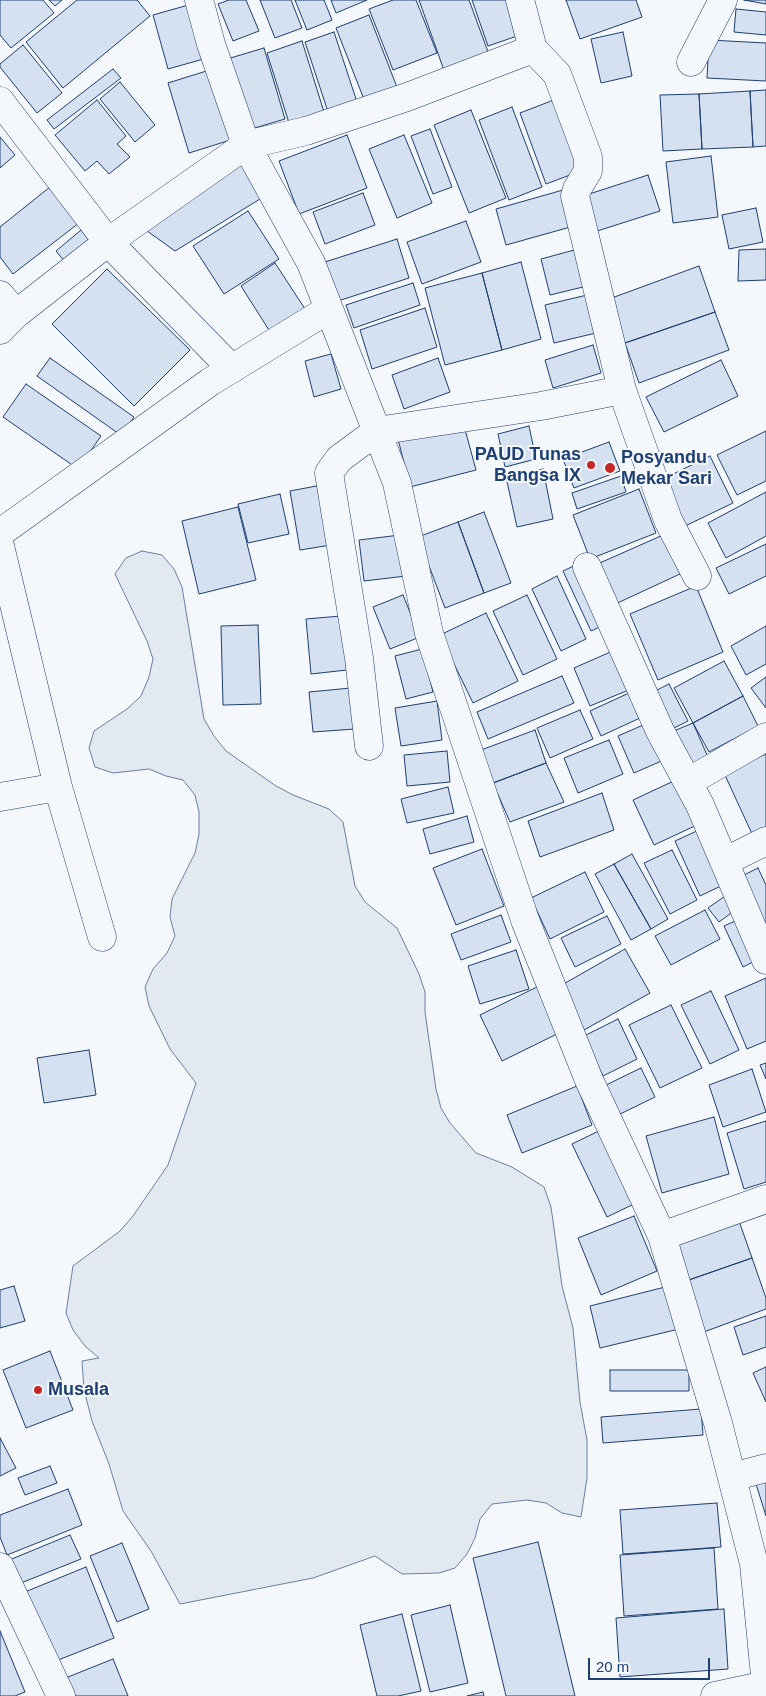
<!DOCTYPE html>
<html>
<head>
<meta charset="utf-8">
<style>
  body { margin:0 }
  #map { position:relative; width:766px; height:1696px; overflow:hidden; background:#f4f7fb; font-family:Helvetica,sans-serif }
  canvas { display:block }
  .scale { position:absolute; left:588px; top:1658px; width:122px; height:22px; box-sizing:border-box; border:2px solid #1d3f73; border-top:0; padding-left:6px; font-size:15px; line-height:18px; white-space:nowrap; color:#1d3f73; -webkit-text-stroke:4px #f4f7fb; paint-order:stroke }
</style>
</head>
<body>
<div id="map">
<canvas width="766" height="1696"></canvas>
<div class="scale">20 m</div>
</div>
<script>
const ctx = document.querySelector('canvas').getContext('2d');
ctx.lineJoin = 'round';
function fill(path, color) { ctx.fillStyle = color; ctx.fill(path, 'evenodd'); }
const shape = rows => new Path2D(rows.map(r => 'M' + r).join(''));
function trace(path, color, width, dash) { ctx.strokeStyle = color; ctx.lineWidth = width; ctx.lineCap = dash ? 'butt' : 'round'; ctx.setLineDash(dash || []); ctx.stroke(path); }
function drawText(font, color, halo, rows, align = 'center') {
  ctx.font = font + ' Helvetica,sans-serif'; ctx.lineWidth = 4; ctx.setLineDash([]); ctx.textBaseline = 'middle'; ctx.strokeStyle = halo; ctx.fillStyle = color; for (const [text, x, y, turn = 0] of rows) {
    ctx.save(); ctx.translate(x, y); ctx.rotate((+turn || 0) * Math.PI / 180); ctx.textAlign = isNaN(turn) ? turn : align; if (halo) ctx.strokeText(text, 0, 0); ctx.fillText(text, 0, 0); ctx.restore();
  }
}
const green = shape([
  [142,551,162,555,174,569,182,587,204,719,214,736,226,751,276,786,293,795,329,809,343,822,355,886,365,902,397,928,419,974,425,992,425,1012,436,1089,441,1108,450,1123,476,1153,512,1167,544,1187,551,1207,562,1286,573,1328,580,1402,587,1440,587,1478,581,1517,562,1513,546,1503,527,1500,492,1504,480,1519,475,1538,467,1554,455,1568,439,1573,402,1574,375,1556,313,1578,180,1604,151,1551,123,1511,109,1464,92,1421,84,1390,82,1361,99,1358,85,1346,73,1330,66,1313,73,1266,120,1231,133,1216,168,1165,196,1083,170,1049,149,1006,145,987,153,969,167,953,175,936,170,917,172,899,195,853,199,834,199,812,195,795,183,780,166,776,149,769,113,773,95,767,89,748,94,731,127,709,141,696,149,677,153,659,147,641,115,574,126,558,142,551]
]);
fill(green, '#e3e9f0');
trace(green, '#687fa3', 1);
const building = shape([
  [0,0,43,0,54,13,11,48,0,35,0,0],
  [49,0,62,0,55,6,49,0],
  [77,0,137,0,150,16,63,88,26,42,77,0],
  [229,0,246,0,259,31,233,41,218,4,229,0],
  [260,0,291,0,302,28,275,38,260,0],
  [295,0,324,0,332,20,307,30,295,0],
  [331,0,367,0,336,13,331,0],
  [393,0,416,0,437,53,393,70,369,9,393,0],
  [419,0,469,0,491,60,446,76,419,0],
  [472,0,516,0,526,33,488,46,472,0],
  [566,0,636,0,642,17,580,39,566,0],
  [744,0,766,0,766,4,744,0],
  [192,4,207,58,168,69,153,15,192,4],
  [736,9,766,12,766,35,734,32,736,9],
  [369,15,400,95,367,107,336,28,369,15],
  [334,32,359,108,330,118,305,42,334,32],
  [623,32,632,76,601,83,591,39,623,32],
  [709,40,766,43,766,81,707,78,709,40],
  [302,41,324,112,289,123,267,53,302,41],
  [23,45,62,93,37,113,0,67,0,64,23,45],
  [264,48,285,119,248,130,227,59,264,48],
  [216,68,237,138,189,153,168,83,216,68],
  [113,69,121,78,54,129,47,120,113,69],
  [120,82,155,125,135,142,100,99,120,82],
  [766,90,766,146,753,147,750,91,766,90],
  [750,91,753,147,702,149,699,94,750,91],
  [699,94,702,149,663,151,660,95,699,94],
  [559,98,586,169,546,184,520,113,559,98],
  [97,100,126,136,117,144,130,157,109,174,97,161,85,171,55,135,97,100],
  [512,107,542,187,509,200,479,120,512,107],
  [471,110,506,198,469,213,434,125,471,110],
  [430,129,452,187,433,194,411,136,430,129],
  [347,135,367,188,299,214,279,161,347,135],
  [404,135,432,203,397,218,369,149,404,135],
  [0,137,15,155,0,168,0,137],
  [241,155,265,196,175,251,143,228,241,155],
  [711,156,718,217,673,223,666,162,711,156],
  [648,175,660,211,594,232,583,196,648,175],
  [50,187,79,223,13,274,0,257,0,227,50,187],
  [563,190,574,226,506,245,496,209,563,190],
  [363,193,375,225,325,244,313,212,363,193],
  [756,208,763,242,729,249,722,215,756,208],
  [248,211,279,259,224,294,193,246,248,211],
  [466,221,481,262,422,284,407,242,466,221],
  [81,230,94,247,69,267,56,251,81,230],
  [397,239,409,278,338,301,325,262,397,239],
  [578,249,587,286,550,295,541,259,578,249],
  [766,249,766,280,738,281,739,250,766,249],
  [521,262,541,339,502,350,482,273,521,262],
  [275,263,309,315,274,338,241,286,275,263],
  [699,266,715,312,625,343,609,299,699,266],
  [107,269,190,350,134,406,52,324,107,269],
  [482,273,502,350,445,365,425,288,482,273],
  [413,283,420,305,354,328,346,305,413,283],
  [587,295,596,333,554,343,545,305,587,295],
  [425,308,437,347,372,369,360,330,425,308],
  [715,312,729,350,639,383,625,343,715,312],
  [593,345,601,373,553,388,545,360,593,345],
  [331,354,341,389,314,397,305,361,331,354],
  [50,358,134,417,122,436,37,376,50,358],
  [438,358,450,392,404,409,392,375,438,358],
  [721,360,738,396,664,432,646,397,721,360],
  [26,384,101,436,78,469,3,417,26,384],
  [463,422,476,470,410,487,398,439,463,422],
  [529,426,536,459,505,467,498,434,529,426],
  [766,431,766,481,737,495,717,455,766,431],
  [609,442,620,471,574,488,563,459,609,442],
  [710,456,733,503,685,526,663,479,710,456],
  [543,469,553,519,517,527,506,477,543,469],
  [621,476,626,492,577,509,572,493,621,476],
  [327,484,337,544,300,550,290,491,327,484],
  [639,489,656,533,590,559,573,515,639,489],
  [766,492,766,536,726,558,708,523,766,492],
  [280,494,289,534,248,543,238,504,280,494],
  [238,507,256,580,199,594,182,521,238,507],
  [484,512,511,583,484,593,458,522,484,512],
  [458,522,484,593,445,608,418,537,458,522],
  [400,535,406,576,364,581,359,540,400,535],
  [663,535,680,574,611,606,593,566,663,535],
  [766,544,766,576,729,594,716,568,766,544],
  [582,562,610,622,591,631,563,571,582,562],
  [557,576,586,639,561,651,532,589,557,576],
  [696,586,723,652,658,680,630,614,696,586],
  [403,595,420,637,390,649,373,607,403,595],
  [527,595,557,659,523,675,493,611,527,595],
  [486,613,518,681,473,703,440,635,486,613],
  [341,616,347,670,311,674,306,619,341,616],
  [258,625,261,704,223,705,221,626,258,625],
  [766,626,766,664,746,675,731,646,766,626],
  [422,649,433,692,406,699,395,656,422,649],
  [615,650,631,689,590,706,574,668,615,650],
  [724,661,743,696,693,723,674,688,724,661],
  [562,676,574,703,488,739,477,712,562,676],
  [766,677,766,708,751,688,766,677],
  [669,684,688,721,674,728,655,691,669,684],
  [351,688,355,729,313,732,309,692,351,688],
  [629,693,640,718,601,736,590,711,629,693],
  [743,696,758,726,709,752,693,723,743,696],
  [437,701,442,740,401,746,395,708,437,701],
  [580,710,593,739,550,758,537,728,580,710],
  [650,722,666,759,634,773,618,736,650,722],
  [693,723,711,764,687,774,669,733,693,723],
  [535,730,546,763,493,783,481,750,535,730],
  [609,740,623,774,578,793,564,758,609,740],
  [447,751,450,782,407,786,404,755,447,751],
  [766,754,766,830,753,836,724,773,766,754],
  [546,763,564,802,510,822,493,783,546,763],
  [678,779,699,824,654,845,633,800,678,779],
  [448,787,454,813,407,823,401,799,448,787],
  [602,793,614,830,540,857,528,821,602,793],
  [467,816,474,842,430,854,423,829,467,816],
  [699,830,725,884,700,896,675,841,699,830],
  [482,849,504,906,456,925,433,868,482,849],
  [672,850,697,900,670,914,644,863,672,850],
  [632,854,668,919,651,929,614,864,632,854],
  [614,864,651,929,631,940,595,874,614,864],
  [758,868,766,885,766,939,738,878,758,868],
  [585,872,604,912,550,939,531,898,585,872],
  [728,894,738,908,719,922,708,908,728,894],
  [705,910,720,939,671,965,655,936,705,910],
  [501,915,511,942,461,960,451,934,501,915],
  [607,916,621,944,575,967,561,938,607,916],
  [742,918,761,958,743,967,724,926,742,918],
  [625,949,650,993,584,1030,560,986,625,949],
  [516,950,529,989,480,1004,468,966,516,950],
  [766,978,766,1041,747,1049,725,996,766,978],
  [539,986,561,1032,502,1061,480,1015,539,986],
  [711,991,739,1050,710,1064,681,1005,711,991],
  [671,1005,702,1068,660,1088,629,1025,671,1005],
  [618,1019,637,1059,603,1076,584,1036,618,1019],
  [89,1050,96,1095,44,1103,37,1058,89,1050],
  [766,1063,766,1079,760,1065,766,1063],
  [641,1068,655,1097,616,1116,602,1087,641,1068],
  [752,1069,766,1112,723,1127,709,1085,752,1069],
  [577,1086,592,1125,522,1153,507,1115,577,1086],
  [714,1117,729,1174,662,1193,646,1136,714,1117],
  [766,1121,766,1182,744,1189,727,1133,766,1121],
  [607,1127,642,1200,607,1217,572,1144,607,1127],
  [634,1216,657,1271,601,1295,578,1238,634,1216],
  [739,1221,752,1258,683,1282,670,1246,739,1221],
  [752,1258,766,1298,766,1309,701,1333,683,1282,752,1258],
  [14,1286,25,1321,0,1328,0,1290,14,1286],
  [669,1286,679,1329,600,1348,590,1306,669,1286],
  [766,1316,766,1347,743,1355,734,1327,766,1316],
  [50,1351,73,1410,26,1428,3,1370,50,1351],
  [766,1367,766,1402,753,1373,766,1367],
  [610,1370,689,1370,689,1391,610,1391,610,1370],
  [701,1409,703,1435,603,1443,601,1417,701,1409],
  [0,1438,16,1468,0,1476,0,1438],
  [50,1466,57,1483,25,1495,18,1478,50,1466],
  [766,1481,766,1516,756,1484,766,1481],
  [68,1489,82,1525,7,1555,0,1537,0,1515,68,1489],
  [717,1503,721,1547,623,1554,620,1510,717,1503],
  [70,1535,81,1559,11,1587,2,1563,70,1535],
  [538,1542,575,1696,506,1696,473,1558,538,1542],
  [122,1543,149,1609,117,1622,90,1556,122,1543],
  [714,1548,718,1609,624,1616,620,1555,714,1548],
  [86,1567,114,1638,48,1664,20,1594,86,1567],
  [450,1605,468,1683,430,1692,411,1615,450,1605],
  [724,1609,728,1669,620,1677,616,1618,724,1609],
  [402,1614,421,1691,398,1696,377,1696,360,1625,402,1614],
  [0,1631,25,1692,15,1696,0,1696,0,1631],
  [113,1659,128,1696,70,1696,63,1679,113,1659],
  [483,1692,484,1696,467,1696,483,1692]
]);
fill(building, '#d5e0f0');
trace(building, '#1d3f73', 1);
const minor = shape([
  [199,0,211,44,246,145,311,263,397,483,429,633,525,920,589,1080,662,1236,718,1423,754,1564,766,1686],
  [520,0,533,49,557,74,588,157,588,171,577,189,575,196,622,390],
  [691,62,723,0],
  [0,101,108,242,232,369],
  [0,295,16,314],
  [0,330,16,314,108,242,246,145,306,131,407,97,533,49],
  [0,533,210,382,329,309],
  [0,546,58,787,0,797],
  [587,567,660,731,700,805,766,960],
  [369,746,359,658,329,473,339,459,377,431,541,406,622,390,668,520,697,576],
  [688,782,766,737],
  [58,787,102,937],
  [724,862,766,841],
  [662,1236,766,1199],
  [732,1477,766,1468],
  [0,1567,61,1696],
  [715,1696,766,1685]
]);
trace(minor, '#1d3f73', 29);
trace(minor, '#f4f7fb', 28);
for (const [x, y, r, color] of [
  [591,465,5,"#c62828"],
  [610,468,6,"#c62828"],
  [38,1390,5,"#c62828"]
]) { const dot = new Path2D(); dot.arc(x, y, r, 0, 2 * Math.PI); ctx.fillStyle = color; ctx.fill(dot); trace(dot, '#f4f7fb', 2); }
drawText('bold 18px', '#1d3f73', '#f4f7fb', [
  ["PAUD Tunas",581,455,"right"],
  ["Bangsa IX",581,476,"right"],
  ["Posyandu",621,458],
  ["Mekar Sari",621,479],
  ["Musala",48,1390]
], 'left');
</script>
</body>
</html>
